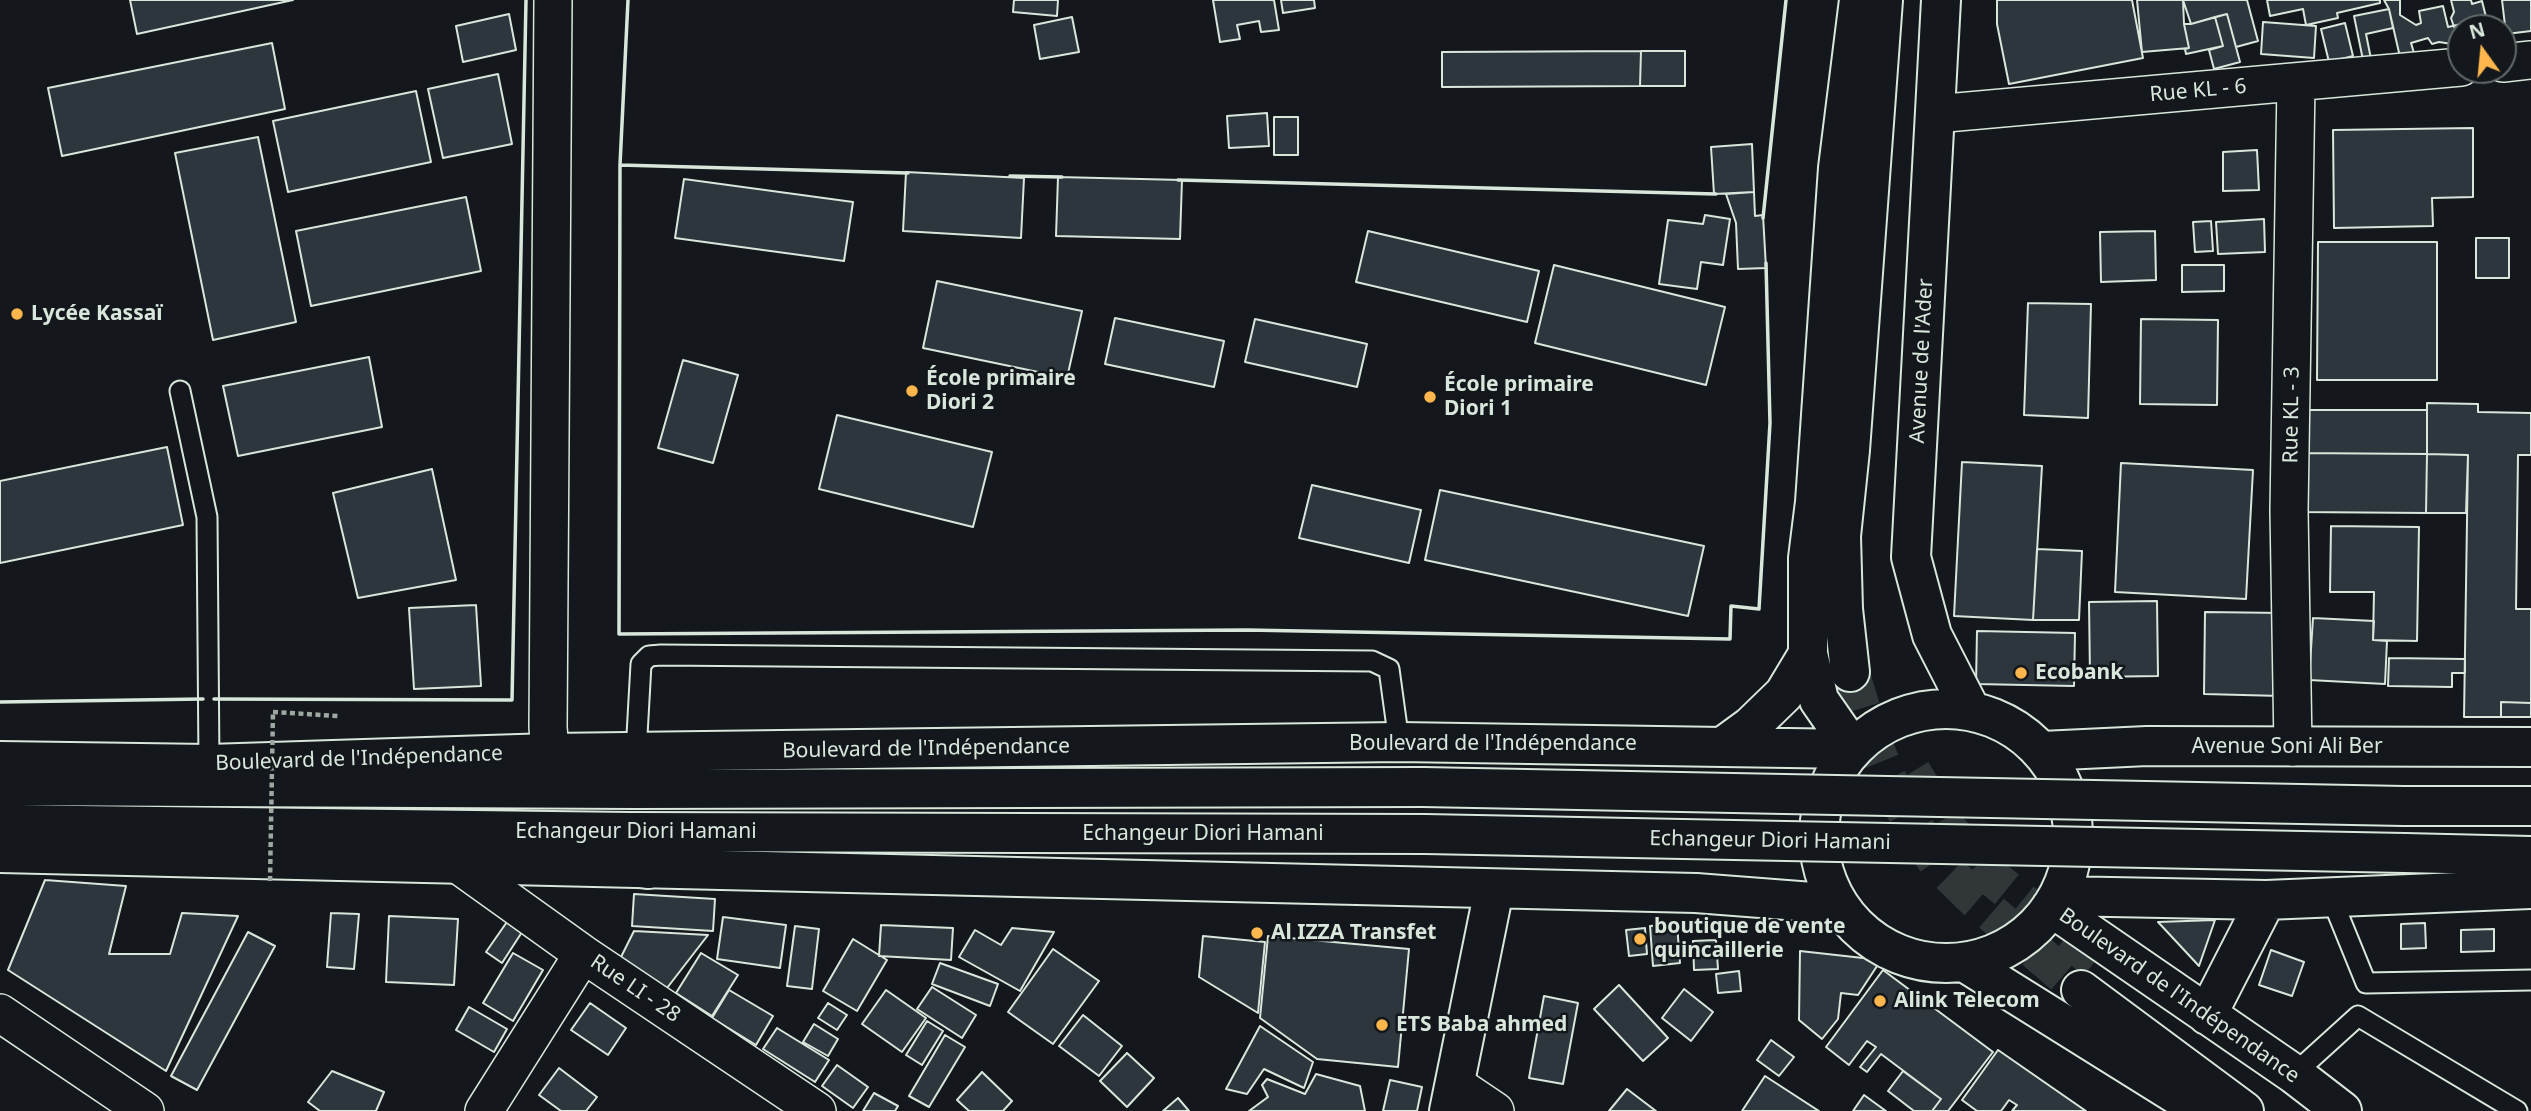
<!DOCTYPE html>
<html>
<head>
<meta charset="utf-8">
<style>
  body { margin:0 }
  #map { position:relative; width:2531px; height:1111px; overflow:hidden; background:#14181c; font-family:"Noto Sans",sans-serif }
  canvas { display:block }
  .north { position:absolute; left:2447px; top:14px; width:70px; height:70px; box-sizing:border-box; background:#14181c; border:2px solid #626a69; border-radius:50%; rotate:345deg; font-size:19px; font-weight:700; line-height:28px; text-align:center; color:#d8e6dc }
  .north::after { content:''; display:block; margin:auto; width:24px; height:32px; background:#ffb74d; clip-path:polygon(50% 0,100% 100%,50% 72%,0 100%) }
</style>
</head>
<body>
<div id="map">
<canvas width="2531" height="1111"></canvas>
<div class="north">N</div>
</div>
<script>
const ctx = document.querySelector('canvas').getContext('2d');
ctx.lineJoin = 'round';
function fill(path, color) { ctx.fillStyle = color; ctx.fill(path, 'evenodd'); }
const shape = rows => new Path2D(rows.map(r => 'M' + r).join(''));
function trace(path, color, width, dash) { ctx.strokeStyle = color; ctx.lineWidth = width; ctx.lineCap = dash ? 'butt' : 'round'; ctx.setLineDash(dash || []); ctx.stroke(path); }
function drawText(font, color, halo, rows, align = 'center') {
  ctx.font = font + ' "Noto Sans",sans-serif'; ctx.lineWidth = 5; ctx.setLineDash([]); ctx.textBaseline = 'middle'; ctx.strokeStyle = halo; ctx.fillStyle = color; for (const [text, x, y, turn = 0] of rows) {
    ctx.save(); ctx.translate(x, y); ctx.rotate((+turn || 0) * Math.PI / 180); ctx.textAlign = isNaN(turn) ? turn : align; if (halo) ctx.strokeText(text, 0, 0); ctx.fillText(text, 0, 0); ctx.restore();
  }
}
const building = shape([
  [130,0,293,0,137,34,130,0],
  [1014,0,1058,0,1057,16,1013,12,1014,0],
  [1213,0,1274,0,1279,30,1261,32,1259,21,1237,25,1240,39,1220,42,1213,0],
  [1281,0,1314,0,1315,8,1283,13,1281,0],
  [1997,0,2132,0,2143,58,2009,84,1997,24,1997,0],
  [2137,0,2183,0,2184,24,2189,48,2142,52,2137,0],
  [2183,0,2247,0,2258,41,2236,47,2227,14,2191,24,2183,0],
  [2267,0,2380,0,2380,3,2337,13,2338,18,2306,25,2303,9,2270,16,2267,0],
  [2384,0,2400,0,2400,15,2416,25,2421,23,2419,11,2443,6,2448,27,2475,21,2478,25,2495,22,2496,28,2461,28,2461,46,2455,48,2452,44,2439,42,2432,44,2428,38,2411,43,2414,53,2400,57,2389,9,2384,0],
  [2451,0,2471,0,2472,4,2482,1,2486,17,2454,27,2451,18,2454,12,2451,0],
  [2502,0,2531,0,2531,31,2506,34,2502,0],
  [2389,9,2393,28,2366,34,2371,59,2363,60,2354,16,2389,9],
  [509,14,516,50,463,62,456,26,509,14],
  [2227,14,2240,62,2214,69,2209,50,2223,46,2215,17,2227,14],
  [1072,17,1079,52,1040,59,1034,25,1072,17],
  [2215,17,2223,46,2186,54,2185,49,2189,48,2184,24,2191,24,2215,17],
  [2263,22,2316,26,2314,58,2261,54,2263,22],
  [2345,23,2353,56,2329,62,2321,29,2345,23],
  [272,43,285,109,62,156,48,88,272,43],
  [1641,51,1640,86,1442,87,1442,52,1641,51],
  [1641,51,1685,51,1685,86,1640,86,1641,51],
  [498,74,512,144,443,158,428,89,498,74],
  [416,91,431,162,288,192,273,121,416,91],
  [1267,113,1269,146,1229,148,1227,116,1267,113],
  [1274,117,1298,117,1298,155,1274,155,1274,117],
  [2473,128,2473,197,2432,198,2433,226,2334,228,2333,130,2473,128],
  [258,137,296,322,213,340,175,153,258,137],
  [1752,144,1754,192,1714,194,1711,147,1752,144],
  [2257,150,2259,190,2223,191,2223,152,2257,150],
  [906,172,1024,178,1021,238,903,231,906,172],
  [1058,177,1182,180,1180,239,1056,236,1058,177],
  [684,179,853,202,844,261,675,238,684,179],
  [1754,192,1755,216,1763,215,1766,268,1738,269,1736,223,1726,194,1754,192],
  [466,197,481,271,311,306,296,231,466,197],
  [1705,215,1730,219,1723,265,1701,262,1697,289,1659,284,1668,220,1703,224,1705,215],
  [2264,219,2265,252,2218,254,2216,222,2264,219],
  [2211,221,2213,251,2195,252,2193,222,2211,221],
  [1368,231,1539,271,1527,322,1356,282,1368,231],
  [2155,231,2156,280,2101,282,2100,232,2155,231],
  [2476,238,2509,238,2509,278,2476,278,2476,238],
  [2318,242,2437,242,2437,380,2317,380,2318,242],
  [1554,265,1725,307,1706,385,1535,343,1554,265],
  [2182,265,2224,265,2224,291,2182,292,2182,265],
  [937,281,1082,311,1067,378,923,348,937,281],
  [2028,303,2091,304,2088,418,2024,415,2028,303],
  [1115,318,1224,341,1214,387,1105,364,1115,318],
  [1255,319,1367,344,1357,387,1245,362,1255,319],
  [2141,319,2218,320,2217,405,2140,404,2141,319],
  [369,357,382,427,238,456,223,386,369,357],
  [683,360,738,375,713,463,658,448,683,360],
  [2427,403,2478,404,2478,412,2531,413,2531,455,2518,455,2516,609,2531,609,2531,703,2501,702,2501,717,2464,717,2468,455,2427,454,2427,403],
  [2299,410,2427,410,2427,454,2299,453,2299,410],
  [837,415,992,452,973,527,819,489,837,415],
  [167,447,183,525,0,563,0,481,167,447],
  [2299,453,2427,454,2426,513,2298,512,2299,453],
  [2427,454,2468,455,2466,513,2426,513,2427,454],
  [1962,462,2042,466,2033,620,1954,616,1962,462],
  [2121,463,2253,470,2246,599,2115,592,2121,463],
  [432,469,456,580,358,598,333,493,432,469],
  [1312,485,1421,510,1409,563,1299,538,1312,485],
  [1440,490,1704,546,1688,616,1425,560,1440,490],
  [2331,526,2419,527,2417,641,2373,640,2374,592,2330,592,2331,526],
  [2037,549,2082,551,2079,620,2033,620,2037,549],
  [2157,601,2158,676,2090,677,2089,602,2157,601],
  [476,605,481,686,414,689,409,608,476,605],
  [2205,612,2283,613,2281,696,2204,694,2205,612],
  [2313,618,2374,621,2373,640,2387,641,2385,684,2309,680,2313,618],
  [1977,631,2075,633,2074,686,1976,684,1977,631],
  [2389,658,2465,659,2465,673,2452,673,2452,687,2388,686,2389,658],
  [2501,702,2531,703,2531,717,2501,717,2501,702],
  [45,880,126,886,109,954,170,954,182,913,238,916,166,1071,8,970,45,880],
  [634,894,715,899,713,931,632,926,634,894],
  [331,913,359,914,354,969,327,967,331,913],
  [389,916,458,919,454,985,386,982,389,916],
  [723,917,786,925,780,968,717,959,723,917],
  [509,919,524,929,502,963,486,952,509,919],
  [2215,920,2199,966,2158,922,2215,920],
  [2425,923,2426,948,2401,949,2401,924,2425,923],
  [1677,924,1680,963,1653,966,1650,926,1677,924],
  [881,925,953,928,951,960,879,956,881,925],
  [795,926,819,929,812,989,787,986,795,926],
  [1012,928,1054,932,1020,991,959,957,975,930,1001,945,1012,928],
  [1645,928,1647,954,1629,956,1626,930,1645,928],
  [2494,929,2494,951,2461,952,2461,930,2494,929],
  [634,931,708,935,667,988,619,961,634,931],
  [248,932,275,946,197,1090,171,1076,248,932],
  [1203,936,1265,942,1258,1013,1199,977,1203,936],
  [1268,936,1409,949,1398,1067,1317,1059,1260,1018,1268,936],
  [853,939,887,960,857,1011,823,991,853,939],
  [1716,940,1718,969,1694,970,1693,941,1716,940],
  [1053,949,1099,981,1053,1044,1008,1012,1053,949],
  [2271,950,2304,962,2292,996,2259,985,2271,950],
  [1800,951,1881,960,1858,995,1841,993,1838,1019,1822,1039,1799,1020,1800,951],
  [513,953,543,970,513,1021,483,1003,513,953],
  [701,953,738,975,712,1016,676,993,701,953],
  [940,963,998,984,990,1006,932,984,940,963],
  [1883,970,1993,1052,1948,1111,1932,1111,1941,1099,1881,1054,1867,1072,1860,1067,1876,1047,1867,1041,1849,1065,1826,1047,1883,970],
  [1739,971,1741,991,1718,993,1716,974,1739,971],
  [1619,985,1668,1038,1643,1061,1594,1009,1619,985],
  [932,987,976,1015,962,1038,917,1009,932,987],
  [1684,989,1713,1012,1691,1041,1662,1018,1684,989],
  [729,990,773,1016,756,1045,712,1018,729,990],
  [886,990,926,1018,902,1052,862,1024,886,990],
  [1544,996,1578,1003,1563,1084,1529,1078,1544,996],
  [590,1003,626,1028,608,1055,571,1030,590,1003],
  [828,1003,847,1015,837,1030,818,1018,828,1003],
  [469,1007,507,1029,494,1052,456,1030,469,1007],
  [1083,1015,1122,1046,1099,1076,1059,1046,1083,1015],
  [927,1021,943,1031,922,1065,906,1055,927,1021],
  [814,1024,838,1039,828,1056,803,1042,814,1024],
  [1260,1026,1313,1062,1304,1088,1264,1069,1247,1094,1226,1089,1260,1026],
  [777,1028,829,1060,815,1082,763,1049,777,1028],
  [945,1035,965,1047,929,1107,909,1096,945,1035],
  [1771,1040,1794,1057,1779,1076,1757,1060,1771,1040],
  [1998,1050,2086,1111,2012,1111,2017,1105,2009,1100,2001,1111,1977,1111,1962,1100,1998,1050],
  [1127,1053,1154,1078,1127,1107,1100,1081,1127,1053],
  [837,1065,868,1087,853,1108,822,1086,837,1065],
  [559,1068,597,1097,586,1111,561,1111,539,1095,559,1068],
  [332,1071,384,1092,376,1111,320,1111,308,1102,332,1071],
  [1903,1071,1941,1099,1932,1111,1914,1111,1888,1091,1903,1071],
  [982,1072,1012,1101,1003,1111,969,1111,957,1100,982,1072],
  [1316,1074,1360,1086,1365,1111,1249,1111,1268,1097,1262,1085,1267,1079,1305,1094,1316,1074],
  [1765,1076,1819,1111,1742,1111,1765,1076],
  [1390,1080,1422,1087,1417,1111,1383,1111,1390,1080],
  [1627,1089,1656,1111,1609,1111,1627,1089],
  [874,1093,898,1106,895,1111,863,1111,874,1093],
  [1864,1095,1886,1111,1853,1111,1864,1095],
  [1178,1098,1189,1111,1163,1111,1178,1098]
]);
fill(building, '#2c363c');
trace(building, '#d8e6dc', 2);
trace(shape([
  [1850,672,1869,733,1888,780,1919,835,1937,862,1975,899,2081,990],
  [1912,772,1945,826,1988,874,2107,970]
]), '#313739', 38, [38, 19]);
const lane = shape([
  [180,391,207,517,209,764],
  [636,753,641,664,649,656,661,655,1372,661,1389,669,1399,742],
  [2331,897,2366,983,2531,980],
  [2294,1074,2358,1016,2517,1111]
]);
const street = shape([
  [2503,63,2531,60],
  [1935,114,2461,67],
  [2293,747,2289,510,2296,83],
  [550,753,548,727,553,0],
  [456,863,583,954,817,1111],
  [0,1013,145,1111],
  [1455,1084,1495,1111],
  [484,1111,583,954]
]);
const secondary = shape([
  [1941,0,1911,557,1932,635,1971,711],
  [1808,654,1819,700,1853,749],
  [1850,672,1843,609,1841,536,1850,450,1883,0],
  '1819 836a127 127 0 1 1 254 0a127 127 0 1 1-254 0Z',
  [1725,745,1751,726,1784,694,1808,654,1808,558,1815,502,1838,168,1859,0],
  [2042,751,2147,746,2531,747],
  [0,761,209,764,550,753,1399,742,1853,749],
  [0,853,1696,893,1838,904],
  [2059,896,2266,900,2531,889],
  [2051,907,2294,1074,2342,1111],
  [1964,962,2203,1111],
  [2081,990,2244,1111],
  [2207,1015,2266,900],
  [1449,1111,1494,890]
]);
const primary = shape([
  [0,786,635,789,1423,787],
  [2404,806,2531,806],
  [0,824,630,832,1425,834],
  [526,852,648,869],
  [2405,853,2531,856]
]);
trace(lane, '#d8e6dc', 23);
trace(street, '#d8e6dc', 40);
trace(secondary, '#d8e6dc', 42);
trace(primary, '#d8e6dc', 42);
trace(shape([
  [273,712,338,716]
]), '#9da8a2', 4.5, [5, 3.5]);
trace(lane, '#14181c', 19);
trace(street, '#14181c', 37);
trace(secondary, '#14181c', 38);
trace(primary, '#14181c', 38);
const primaryBridge = shape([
  [1423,787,2404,806],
  [1425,834,2405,853]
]);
trace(primaryBridge, '#d8e6dc', 42, []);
trace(shape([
  [270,881,273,712]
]), '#9da8a2', 4.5, [5, 3.5]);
trace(primaryBridge, '#14181c', 38);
trace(shape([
  [628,0,620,165,619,634,1247,630,1730,639,1731,606,1759,609,1770,423,1766,263],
  [620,165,908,173],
  [1010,176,1062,177],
  [1178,180,1716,194],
  [1763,218,1786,0],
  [214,699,512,700,526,0],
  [0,702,203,699]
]), '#d8e6dc', 3.5);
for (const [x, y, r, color] of [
  [17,314,7,"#ffb74d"],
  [912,391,7,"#ffb74d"],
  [1430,397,7,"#ffb74d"],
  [2021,673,7,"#ffb74d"],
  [1257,933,7,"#ffb74d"],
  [1640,939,7,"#ffb74d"],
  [1880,1001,7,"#ffb74d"],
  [1382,1025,7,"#ffb74d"]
]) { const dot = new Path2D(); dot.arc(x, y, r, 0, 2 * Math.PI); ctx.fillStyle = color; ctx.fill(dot); trace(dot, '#14181c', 2.5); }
drawText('21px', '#d8e6dc', '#14181c', [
  ["Rue KL - 6",2198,91,-5],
  ["Avenue de l'Ader",1922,361,-87],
  ["Rue KL - 3",2292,415,-89],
  ["Boulevard de l'Indépendance",1493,744],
  ["Avenue Soni Ali Ber",2287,747],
  ["Boulevard de l'Indépendance",926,749,-1],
  ["Boulevard de l'Indépendance",359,759,-2],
  ["Echangeur Diori Hamani",636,832],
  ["Echangeur Diori Hamani",1203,834],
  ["Echangeur Diori Hamani",1770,841,1],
  ["Rue LI - 28",635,989,34],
  ["Boulevard de l'Indépendance",2179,996,35]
]);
drawText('bold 21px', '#d8e6dc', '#14181c', [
  ["Lycée Kassaï",31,314],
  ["École primaire",926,379],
  ["Diori 2",926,403],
  ["École primaire",1444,385],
  ["Diori 1",1444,409],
  ["Ecobank",2035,673],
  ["boutique de vente",1654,927],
  ["quincaillerie",1654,951],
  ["Al IZZA Transfet",1271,933],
  ["Alink Telecom",1894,1001],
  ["ETS Baba ahmed",1396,1025]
], 'left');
</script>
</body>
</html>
